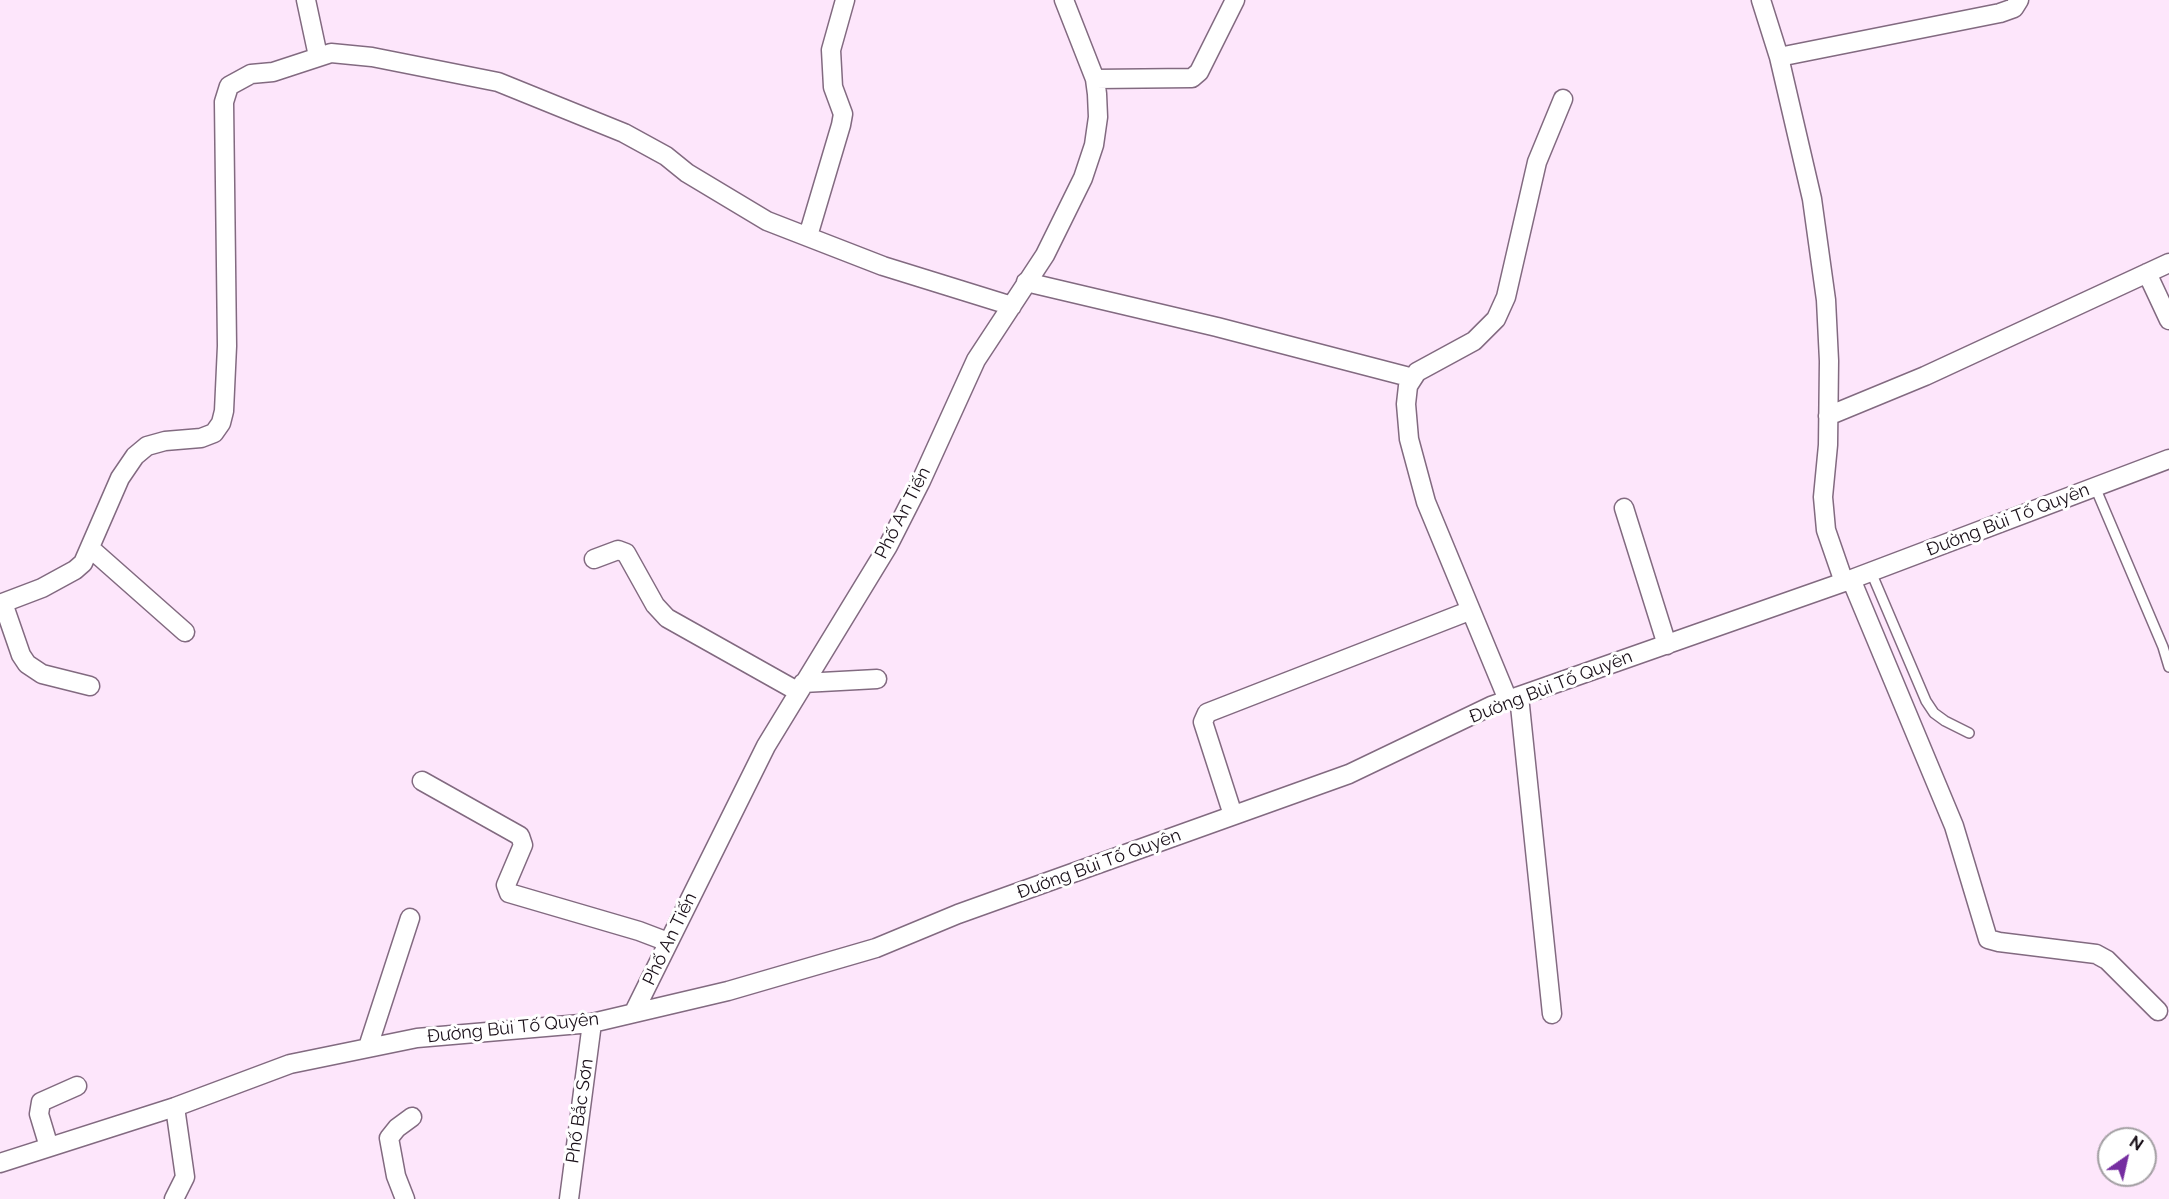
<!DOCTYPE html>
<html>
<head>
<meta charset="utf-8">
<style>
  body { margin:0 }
  #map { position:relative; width:2169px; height:1199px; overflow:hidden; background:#fde6fb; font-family:Raleway,sans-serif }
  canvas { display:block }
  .north { position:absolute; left:2097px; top:1127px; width:60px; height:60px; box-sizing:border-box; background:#fff; border:2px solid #a39fa3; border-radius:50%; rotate:34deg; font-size:16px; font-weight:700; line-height:24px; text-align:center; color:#1a1019 }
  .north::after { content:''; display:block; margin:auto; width:21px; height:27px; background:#752da0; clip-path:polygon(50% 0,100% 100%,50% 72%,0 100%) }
</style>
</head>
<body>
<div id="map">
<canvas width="2169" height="1199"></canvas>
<div class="north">N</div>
</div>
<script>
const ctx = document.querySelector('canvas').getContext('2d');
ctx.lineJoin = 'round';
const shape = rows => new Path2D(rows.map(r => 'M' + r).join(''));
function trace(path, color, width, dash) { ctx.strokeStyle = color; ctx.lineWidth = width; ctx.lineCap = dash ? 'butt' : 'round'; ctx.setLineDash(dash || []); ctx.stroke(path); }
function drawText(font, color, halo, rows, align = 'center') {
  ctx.font = font + ' Raleway,sans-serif'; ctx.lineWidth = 6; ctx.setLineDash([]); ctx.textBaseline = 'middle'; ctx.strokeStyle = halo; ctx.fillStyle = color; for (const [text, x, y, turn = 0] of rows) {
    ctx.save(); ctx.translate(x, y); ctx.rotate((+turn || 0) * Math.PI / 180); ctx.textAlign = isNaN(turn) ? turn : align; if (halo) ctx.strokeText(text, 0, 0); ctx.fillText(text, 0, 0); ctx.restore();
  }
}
const lane = shape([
  [2095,487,2163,647,2169,667],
  [1871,572,1926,701,1934,713,1945,721,1969,733]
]);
const street = shape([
  [306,0,318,56],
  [1761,0,1779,57,1812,199,1826,300,1829,361,1828,445,1823,497,1826,530,1844,582],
  [1779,57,2000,13,2014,8,2019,0],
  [1095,79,1192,78,1199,72,1235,0],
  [808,236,841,125,843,114,833,87,831,50,845,0],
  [2147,273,2169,320],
  [1026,282,1217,327,1413,378],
  [1828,416,1925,376,2169,263],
  [1624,508,1667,645],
  [90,548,185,632],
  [594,559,618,550,626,553,655,605,667,618,797,691],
  [1851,579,1954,826,1988,939,1999,942,2096,954,2107,960,2158,1011],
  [3,603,21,655,27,664,42,674,90,686],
  [0,604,42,588,75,570,83,563,120,478,135,456,147,446,165,441,201,438,214,433,221,423,224,411,227,346,224,102,229,86,251,74,273,72,331,53,372,57,498,82,624,133,666,156,687,173,767,221,883,266,1012,306],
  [803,683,877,679],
  [1519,696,1552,1014],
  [1508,700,1426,502,1409,439,1406,404,1408,386,1417,372,1474,341,1496,319,1506,297,1537,162,1563,99],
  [422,781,520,836,523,845,506,885,509,893,639,931,668,942],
  [1233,815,1203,722,1207,713,1469,611],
  [634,1012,766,746,888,546,921,481,976,360,1045,255,1083,178,1094,145,1098,117,1097,94,1095,79,1064,0],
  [368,1047,410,918],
  [49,1147,39,1114,41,1102,77,1086],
  [0,1163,175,1107,290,1064,417,1038,592,1023,728,991,876,948,958,914,1349,774,1491,706,1844,582,2169,459],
  [174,1199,185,1177,175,1107],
  [405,1199,396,1176,389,1138,397,1128,412,1117],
  [569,1199,592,1023]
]);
trace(lane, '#826a80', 12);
trace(street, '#826a80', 21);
trace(lane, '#fff', 9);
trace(street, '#fff', 18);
drawText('18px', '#1a1019', '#fff', [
  ["Phố An Tiến",903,513,-63],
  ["Đường Bùi Tố Quyên",2008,520,-21],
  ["Đường Bùi Tố Quyên",1551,687,-21],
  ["Đường Bùi Tố Quyên",1099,864,-20],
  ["Phố An Tiến",670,939,-64],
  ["Đường Bùi Tố Quyên",513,1028,-6],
  ["Phố Bắc Sơn",580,1111,-82]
]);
</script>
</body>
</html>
